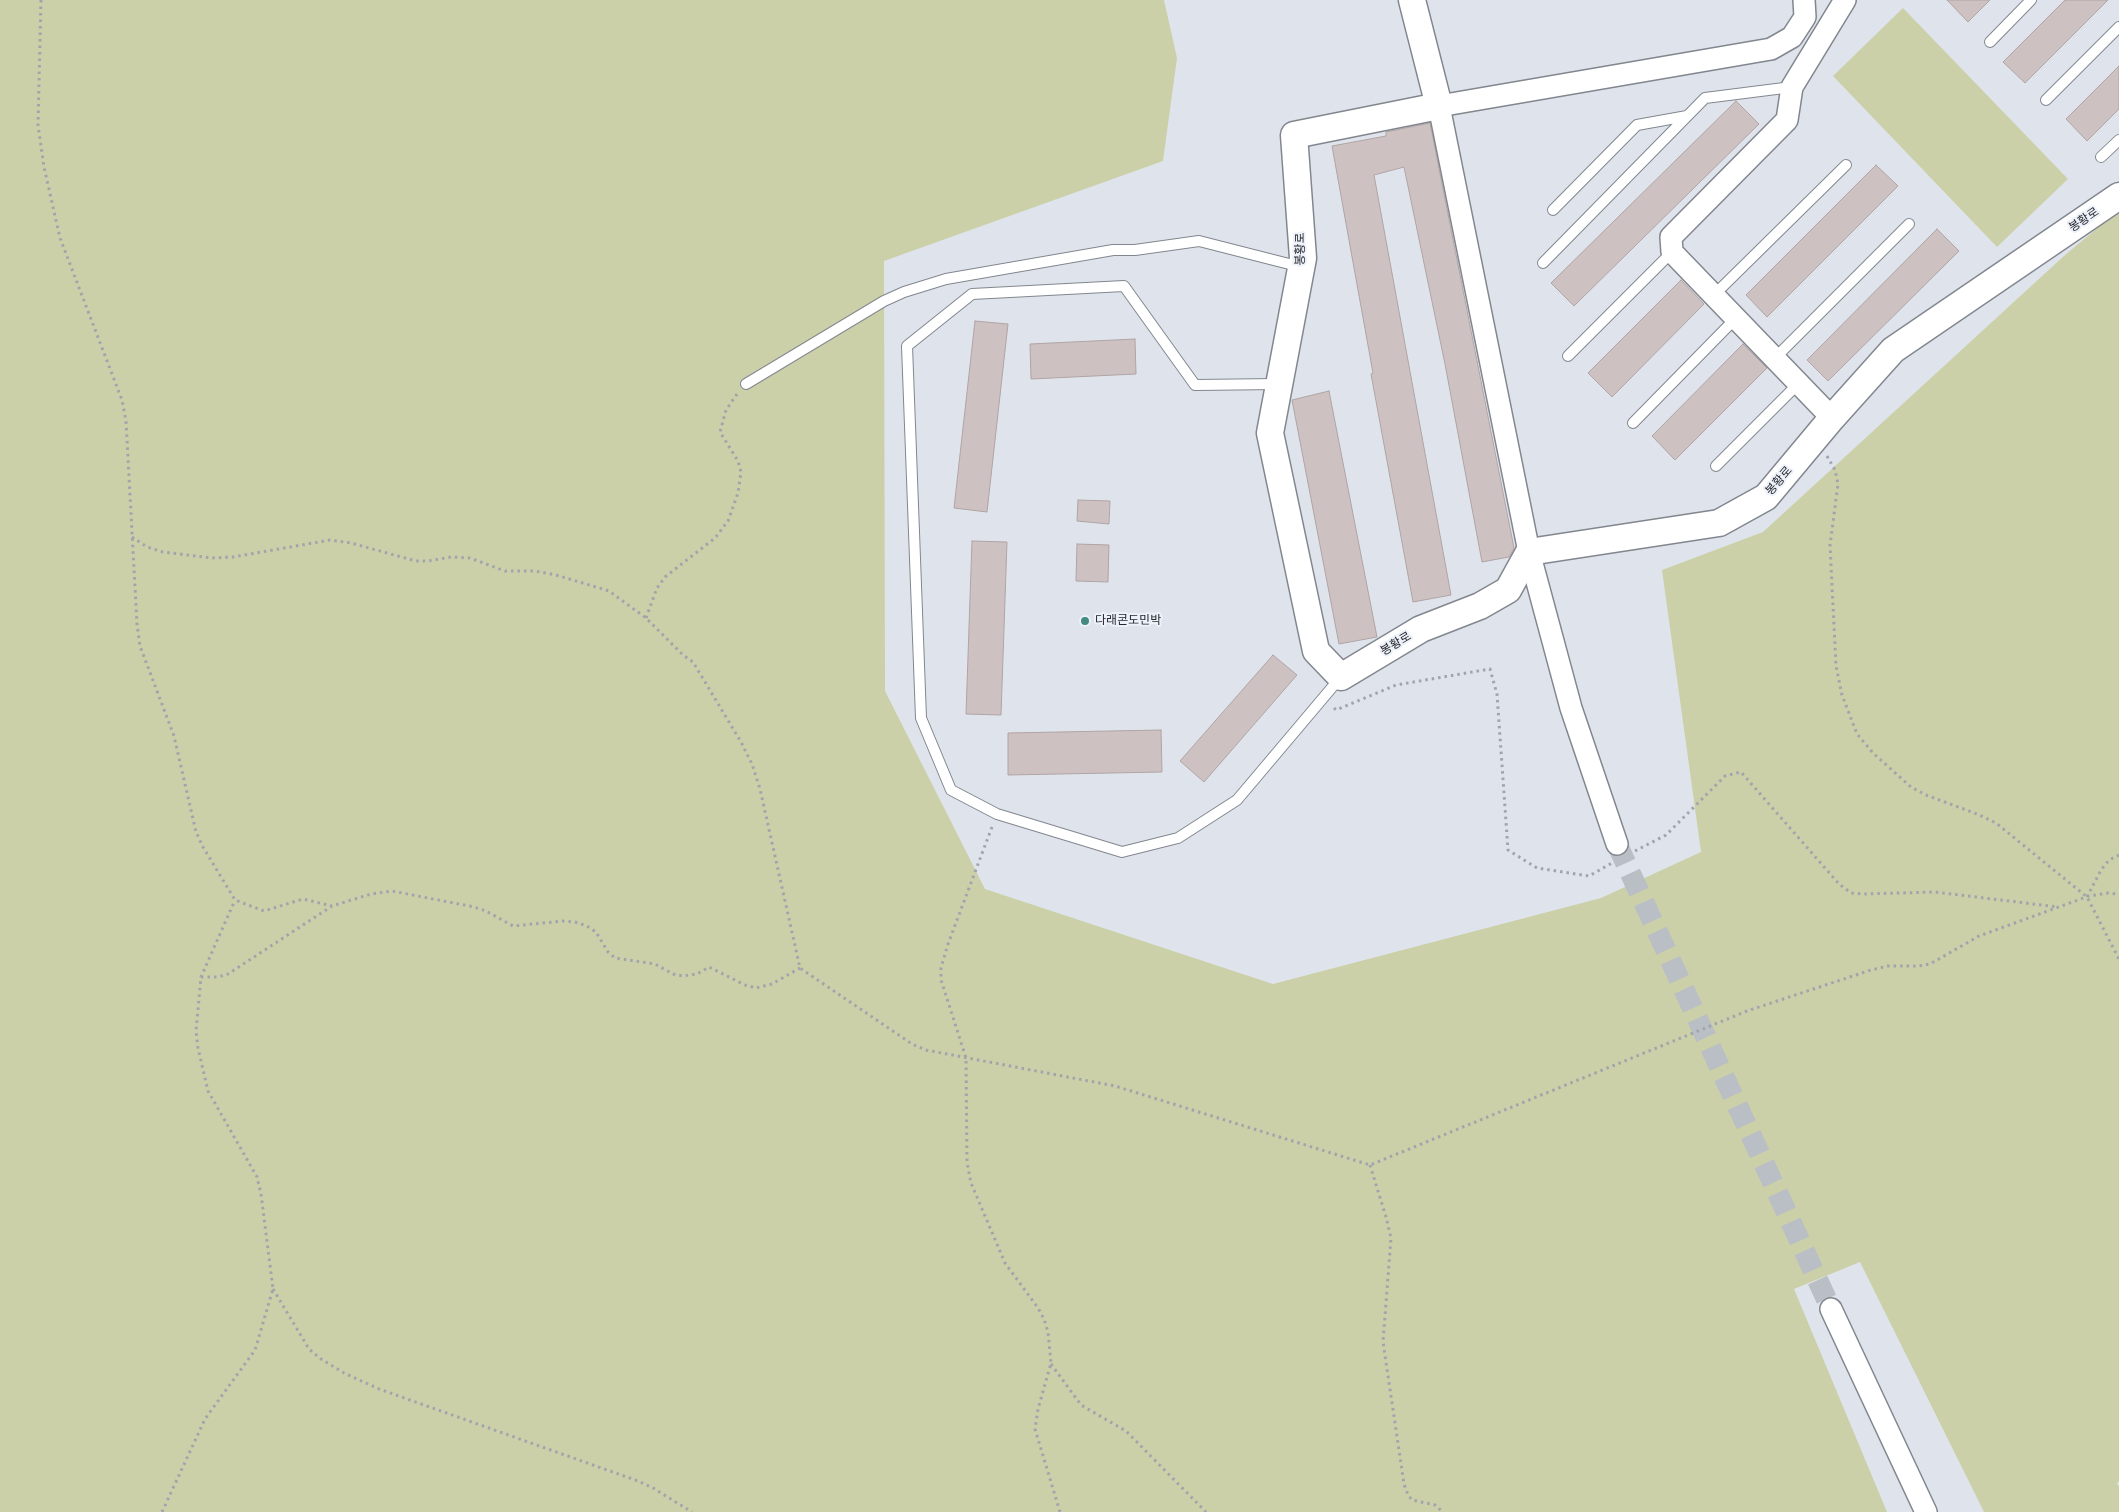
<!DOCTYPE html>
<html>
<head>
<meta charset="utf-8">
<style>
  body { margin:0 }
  canvas { display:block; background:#dfe4ec }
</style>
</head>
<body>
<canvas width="2119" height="1512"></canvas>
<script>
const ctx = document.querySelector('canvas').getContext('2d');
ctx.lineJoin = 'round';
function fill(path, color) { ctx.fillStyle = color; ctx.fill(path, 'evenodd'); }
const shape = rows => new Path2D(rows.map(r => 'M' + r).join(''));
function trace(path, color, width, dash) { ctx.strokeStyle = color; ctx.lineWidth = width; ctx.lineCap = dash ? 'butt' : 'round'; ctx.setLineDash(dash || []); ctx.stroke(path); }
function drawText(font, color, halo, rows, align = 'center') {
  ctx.font = font + ' "Noto Sans","Noto Sans KR",sans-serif'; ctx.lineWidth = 4; ctx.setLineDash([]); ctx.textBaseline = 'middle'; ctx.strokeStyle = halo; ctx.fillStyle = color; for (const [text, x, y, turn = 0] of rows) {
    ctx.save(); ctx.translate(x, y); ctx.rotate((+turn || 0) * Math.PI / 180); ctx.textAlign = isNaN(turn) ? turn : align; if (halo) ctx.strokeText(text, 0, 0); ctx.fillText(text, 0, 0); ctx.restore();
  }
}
fill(shape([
  [0,0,1164,0,1177,58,1163,161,884,261,885,691,985,889,1273,984,1601,898,1701,852,1662,570,1763,532,2065,255,2119,210,2119,1481,2117,1484,2119,1486,2119,1512,1984,1512,1860,1262,1794,1289,1887,1512,0,1512],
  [1903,8,2068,179,1997,247,1833,76]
]), '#cbd0a9');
const building = shape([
  [1947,0,1990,0,1968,22,1947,0],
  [2065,0,2108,0,2025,83,2003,62,2065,0],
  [2119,66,2119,109,2087,141,2066,119,2119,66],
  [1736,101,1759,124,1574,306,1551,283,1736,101],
  [1430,123,1514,548,1509,557,1482,562,1445,364,1404,167,1374,175,1451,595,1413,602,1371,374,1373,373,1332,146,1386,136,1386,132,1430,123],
  [1876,165,1898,186,1767,317,1746,295,1876,165],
  [1937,229,1959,251,1828,381,1807,360,1937,229],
  [1681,280,1704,304,1612,397,1588,373,1681,280],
  [975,321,1008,324,987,512,954,508,975,321],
  [1135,339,1136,374,1031,379,1030,344,1135,339],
  [1743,344,1767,368,1675,460,1652,436,1743,344],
  [1329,391,1377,637,1339,644,1292,400,1329,391],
  [1078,500,1110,501,1109,524,1077,521,1078,500],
  [972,541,1007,542,1001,715,966,714,972,541],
  [1077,544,1109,545,1108,582,1076,581,1077,544],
  [1273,655,1297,675,1204,782,1180,761,1273,655],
  [1161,730,1162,772,1008,775,1008,733,1161,730]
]);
fill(building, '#cdc2c1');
trace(building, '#b0a4a4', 1);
trace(shape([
  [1617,844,1831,1309]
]), '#babec5', 21, [21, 11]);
const service = shape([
  [1990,42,2031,0],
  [2046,100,2119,27],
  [2101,157,2119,140],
  [1553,210,1637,125,1687,116],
  [1543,263,1705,98,1792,87],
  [1714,295,1846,165],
  [1568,356,1672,252],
  [1775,358,1909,224],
  [746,384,884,301,904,292,946,279,1113,250,1135,250,1199,241,1301,267],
  [1278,384,1195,385,1124,286,972,294,907,346,921,718,951,790,997,814,1122,852,1178,838,1237,800,1340,678],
  [1633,423,1736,318],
  [1716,466,1799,383]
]);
const minor = shape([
  [1832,418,1672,252,1671,237,1787,120,1792,87,1845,0],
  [1617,844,1571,708,1529,552,1439,106,1771,49,1792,37,1805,17,1804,0],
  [1831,1309,1926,1512]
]);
const tertiary = shape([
  [1412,0,1439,106,1294,135,1303,258,1270,433,1316,651,1341,677,1421,629,1480,606,1508,590,1529,552,1719,523,1766,497,1832,418,1893,350,2119,196]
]);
trace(service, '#82878f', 12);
trace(minor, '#82878f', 24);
trace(tertiary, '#82878f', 29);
trace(shape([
  [41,0,38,125,44,167,60,238,122,400,126,421,137,624,140,646,174,736,196,832,203,847,235,900,264,911,303,899,332,906],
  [1827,456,1835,470,1838,484,1830,545,1836,666,1842,695,1857,734,1873,753,1911,787,1926,795,1977,814,1996,823,2087,897,2119,959],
  [132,537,147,547,163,552,212,558,233,557,330,540,351,543,416,561,428,561,451,557,470,558,505,571,535,571,556,575,609,591,646,618,683,655,693,662,741,742,752,764,760,789,800,968,912,1044,926,1050,1115,1086,1370,1165,1747,1011,1871,970,1888,966,1919,966,1930,964,1979,936,2089,896,2108,893,2119,894],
  [646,618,657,588,665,577,715,538,728,521,738,493,741,472,738,461,720,432,726,410,737,394],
  [1334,708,1336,710,1396,685,1490,669,1497,694,1508,850,1537,868,1589,876,1612,863],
  [992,827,948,944,941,968,941,980,966,1058,967,1162,971,1183,1005,1263,1038,1308,1044,1319,1048,1332,1051,1363,1038,1409,1035,1429,1060,1512],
  [1635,851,1666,835,1725,776,1741,772,1839,884,1851,893,1863,894,1935,892,2058,907],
  [2087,897,2101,870,2109,860,2119,855],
  [201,977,218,977,228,974,332,906,371,894,392,891,474,907,486,911,513,926,563,921,575,922,587,926,596,932,608,952,615,958,655,964,673,974,683,976,697,974,709,967,745,985,756,988,772,984,800,968],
  [1370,1165,1386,1217,1391,1238,1383,1342,1404,1484,1408,1495,1412,1500,1435,1505,1443,1512],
  [273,1289,309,1349,321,1359,344,1373,379,1389,638,1481,653,1488,692,1512],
  [1051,1364,1081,1405,1126,1431,1206,1512],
  [162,1512,205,1419,255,1350,273,1289,261,1194,257,1177,208,1091,198,1048,196,1031,201,977,235,900]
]), '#a1a5ab', 3, [2.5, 4]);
trace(service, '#fff', 10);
trace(minor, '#fff', 21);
trace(tertiary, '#fff', 26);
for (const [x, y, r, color] of [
  [1085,621,5,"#458a81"]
]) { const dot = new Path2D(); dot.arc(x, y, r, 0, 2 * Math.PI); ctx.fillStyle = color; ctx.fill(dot); trace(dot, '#ecf1fa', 2); }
drawText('12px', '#25272a', '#ecf1fa', [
  ["봉황로",2084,220,-34],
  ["봉황로",1301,249,-90],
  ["봉황로",1779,481,-49],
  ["봉황로",1396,644,-31]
]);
drawText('12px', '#25272a', '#ecf1fa', [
  ["다래콘도민박",1095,621]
], 'left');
</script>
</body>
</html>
